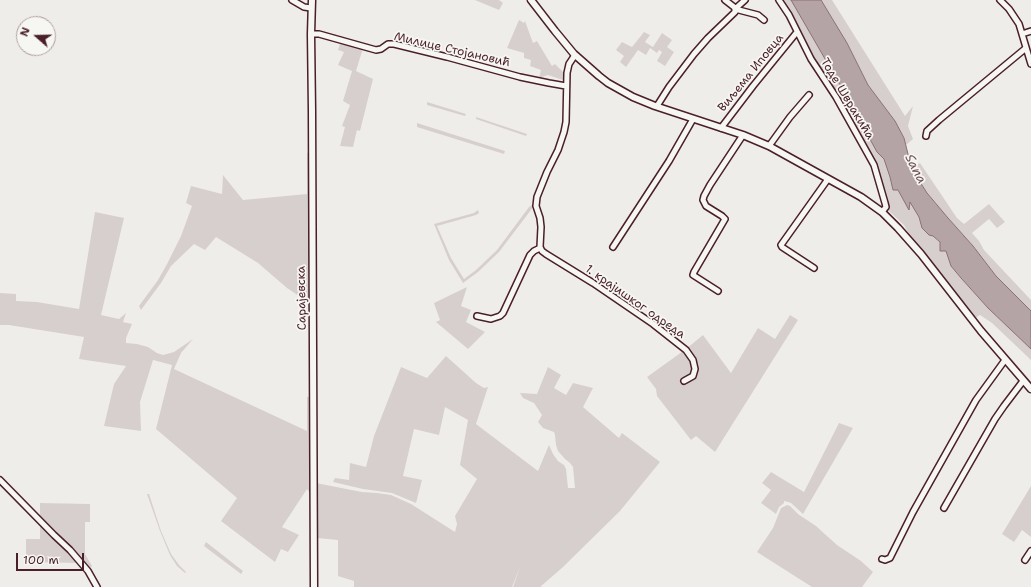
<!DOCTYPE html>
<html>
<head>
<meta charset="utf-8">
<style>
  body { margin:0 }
  #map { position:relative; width:1031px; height:587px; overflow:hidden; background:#efedea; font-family:"Shantell Sans",sans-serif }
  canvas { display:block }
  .north { position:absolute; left:16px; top:16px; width:40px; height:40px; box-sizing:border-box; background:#f6f6f2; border:1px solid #b1a0a2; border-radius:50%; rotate:290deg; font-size:11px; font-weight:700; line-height:16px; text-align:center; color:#4a1f2b }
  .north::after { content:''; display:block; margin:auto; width:14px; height:18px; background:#4a1f2b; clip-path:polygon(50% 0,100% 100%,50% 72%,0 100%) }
  .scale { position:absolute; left:16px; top:553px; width:68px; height:18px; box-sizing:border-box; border:2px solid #4a1f2b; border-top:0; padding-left:5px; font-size:12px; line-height:14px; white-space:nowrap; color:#4a1f2b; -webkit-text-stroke:3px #f6f6f2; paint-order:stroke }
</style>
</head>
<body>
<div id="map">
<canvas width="1031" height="587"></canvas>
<div class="north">N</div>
<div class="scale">100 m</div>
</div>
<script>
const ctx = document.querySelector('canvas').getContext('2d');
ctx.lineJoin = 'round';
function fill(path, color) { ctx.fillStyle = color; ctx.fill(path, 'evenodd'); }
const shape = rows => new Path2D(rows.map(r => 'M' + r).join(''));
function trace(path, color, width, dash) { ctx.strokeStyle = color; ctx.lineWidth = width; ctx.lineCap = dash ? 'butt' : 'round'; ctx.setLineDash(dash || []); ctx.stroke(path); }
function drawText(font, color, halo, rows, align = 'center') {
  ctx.font = font + ' "Shantell Sans",sans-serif'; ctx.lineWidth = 3.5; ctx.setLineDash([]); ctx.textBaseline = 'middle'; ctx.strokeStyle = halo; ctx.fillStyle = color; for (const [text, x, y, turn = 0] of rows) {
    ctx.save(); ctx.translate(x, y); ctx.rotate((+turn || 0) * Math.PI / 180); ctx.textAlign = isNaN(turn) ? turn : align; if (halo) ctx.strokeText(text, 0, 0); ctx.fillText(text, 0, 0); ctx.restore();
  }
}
fill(shape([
  [475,0,499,0,503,3,499,10],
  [783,0,791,0,843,90,877,152,884,159,891,179,893,190,898,190,909,209,910,201,919,217,922,228,940,242,946,251,951,266,961,278,988,308,1031,349,1031,360,992,323,980,315,978,316,975,319,910,236,904,225,889,211,869,153,853,122,833,86,808,48],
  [821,0,832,0,905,116,913,106,908,126,913,139,906,145,903,136,895,121,868,85,847,43],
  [519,20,524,23,525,21,533,43,537,41,552,66,555,64,567,76,566,79,563,80,548,75,539,78,541,70,530,66,531,60,524,58,524,53,507,48],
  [644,32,650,35,645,42,653,47,662,33,672,40,667,47,674,52,665,66,657,61,662,52,659,50,657,53,650,48,646,55,638,50,626,67,620,62,624,56,616,50,622,42,632,47],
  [341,41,363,48,356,71,373,79,360,131,357,130,353,147,340,146,345,127,342,126,350,105,343,101,352,71,338,65,344,52,338,50],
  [427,102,466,114,465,116,427,105],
  [476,117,527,134,526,136,476,119],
  [417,123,505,151,504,154,417,127],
  [310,152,311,300,303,299,296,294,287,288,258,263,216,237,205,250,194,244,171,266,161,283,141,310,139,306,158,280,167,264,181,236,192,206,186,203,191,186,222,194,223,175,243,200,307,194,307,153],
  [920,163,957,218,964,224,989,204,1005,222,997,228,989,219,972,233,979,241,984,250,1031,300,1031,311,996,276,973,246,948,218,927,193,920,182,914,166],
  [532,205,534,206,499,252,478,272,463,283,449,260,434,224,474,213,478,210,479,213,476,215,437,226,451,258,464,279,476,270,497,250,529,207],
  [95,212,124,218,101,315,119,319,126,313,123,322,132,324,126,338,126,343,137,344,148,347,157,353,163,355,174,352,193,339,181,353,174,369,307,431,307,397,311,397,312,496,307,489,282,527,299,535,288,552,281,549,275,562,221,521,237,498,156,429,172,365,153,360,140,402,141,431,104,426,114,384,126,366,79,359,84,337,9,325,0,325,0,293,16,294,16,301,37,302,79,309],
  [467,287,461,306,471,310,466,322,485,332,468,349,436,322,440,320,434,303],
  [790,315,798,320,715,452,696,436,691,440,657,396,656,389,647,377,686,349,703,335,731,373,758,328,775,339],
  [446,356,476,383,484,388,488,387,476,424,538,471,549,445,553,454,558,461,564,465,566,469,568,488,575,488,573,467,570,463,565,459,558,451,556,445,555,435,554,432,543,428,538,422,542,415,534,403,523,398,520,393,537,394,548,367,561,375,554,388,566,395,573,383,593,388,583,407,619,438,622,433,660,462,620,511,563,567,540,587,513,587,520,567,512,587,354,587,354,581,338,576,338,540,317,538,316,483,362,492,377,493,391,495,411,504,455,532,457,524,455,516,477,479,460,465,468,420,445,407,439,435,414,429,403,476,422,480,416,503,392,493,363,489,333,482,335,478,349,480,350,463,366,467,374,436,401,367,427,378],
  [839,423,853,428,803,514,791,503,788,502,784,501,784,503,779,507,776,514,761,503,771,490,762,483,771,472,804,492],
  [1031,486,1031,537,1022,530,1014,542,1002,534],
  [147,494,149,494,161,531,171,554,179,565,186,572,185,573,177,566,170,555,160,531],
  [40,503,90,504,90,522,85,522,85,554,92,566,88,572,80,563,26,562,26,539,40,539],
  [787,505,790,506,798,514,816,526,837,545,861,561,873,572,862,587,812,587,757,552,773,528,781,508],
  [206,542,243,571,241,574,204,546]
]), '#d7cfce');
const water = shape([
  [791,0,821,0,847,43,868,85,895,121,904,138,908,154,914,166,920,182,927,193,948,218,973,246,996,276,1031,311,1031,349,988,308,961,278,951,266,946,251,940,251,940,242,933,236,929,235,922,228,919,217,910,202,909,210,898,190,893,190,890,177,884,159,877,152,843,90,791,0]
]);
fill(water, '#b4a4a5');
trace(water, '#8a6f74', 1);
const minor = shape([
  [292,0,304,7,311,8],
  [779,0,789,15,811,59,836,97,869,156,874,165,885,203,886,207,882,212],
  [1000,0,1009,9,1019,24,1031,64],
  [735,9,758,15,764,20],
  [735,9,745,0],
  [311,34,319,34,376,50,381,49,388,44,394,44,447,57,520,77,549,83,566,86],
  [1022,34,1031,31],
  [575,55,569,64,567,73,566,122,564,132,558,150,547,172,537,197,536,206,540,218,541,227,540,247,542,251,546,254,593,283,653,324,686,350,693,360,695,369,693,376,684,381],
  [657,106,669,87,694,54,708,38,735,12,735,9,734,7,725,0],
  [721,128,753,86,797,32],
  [926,136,927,131,939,120,1026,48],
  [769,146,790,117,809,95],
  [613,247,669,161,693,119],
  [814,268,785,249,782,247,781,245,828,179],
  [718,291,693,275,694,272,725,219,722,216,706,206,703,200,704,196,710,185,743,135],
  [477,316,491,319,500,316,503,313,530,255,534,251,540,248],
  [0,480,54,535,70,550,88,571,97,587],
  [944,508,995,419,1004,406,1023,381],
  [882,559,885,560,890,558,913,512,976,400,1005,360],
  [1025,560,1031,551]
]);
const major = shape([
  [312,0,311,34,312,111,314,587],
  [531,0,555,31,574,54,599,76,608,83,633,97,655,106,743,135,769,146,861,197,882,212,898,228,921,254,981,331,1031,389]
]);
trace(minor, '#4a1f2b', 8);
trace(major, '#4a1f2b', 9);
trace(minor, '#f6f6f2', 5);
trace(major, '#f6f6f2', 6);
drawText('12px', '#4a1f2b', '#f6f6f2', [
  ["Милице Стојановић",452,50,13],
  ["Виљема Иповца",751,73,-51],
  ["Тоде Швракића",847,99,59],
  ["Сарајевска",302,298,-91],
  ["1. крајишког одреда",635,302,35]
]);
drawText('italic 13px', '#6f4e56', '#f6f6f2', [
  ["Sana",915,169,63]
]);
</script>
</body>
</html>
